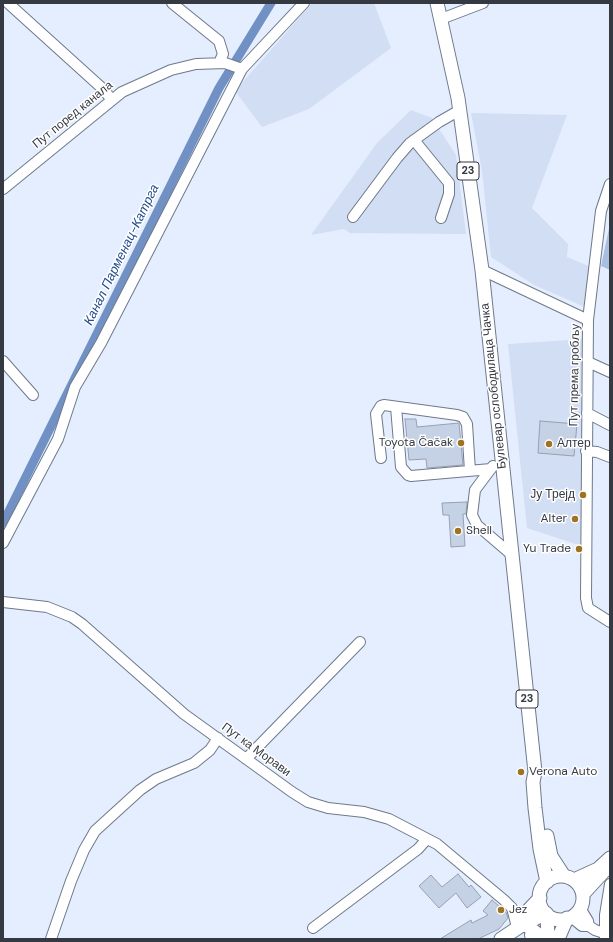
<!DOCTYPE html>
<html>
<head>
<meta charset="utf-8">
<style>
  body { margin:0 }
  #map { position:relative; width:613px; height:942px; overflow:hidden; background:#e4eefe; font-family:"DM Sans",sans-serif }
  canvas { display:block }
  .frame { position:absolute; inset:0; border:4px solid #353941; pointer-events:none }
</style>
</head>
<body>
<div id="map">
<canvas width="613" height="942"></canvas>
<div class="frame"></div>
</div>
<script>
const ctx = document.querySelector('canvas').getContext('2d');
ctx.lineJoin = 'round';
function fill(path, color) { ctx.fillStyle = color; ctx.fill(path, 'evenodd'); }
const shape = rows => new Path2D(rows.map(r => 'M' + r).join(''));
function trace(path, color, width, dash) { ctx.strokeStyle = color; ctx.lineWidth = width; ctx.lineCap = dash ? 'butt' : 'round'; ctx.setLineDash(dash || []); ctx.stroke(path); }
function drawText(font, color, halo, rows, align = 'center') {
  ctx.font = font + ' "DM Sans",sans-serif'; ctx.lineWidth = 3; ctx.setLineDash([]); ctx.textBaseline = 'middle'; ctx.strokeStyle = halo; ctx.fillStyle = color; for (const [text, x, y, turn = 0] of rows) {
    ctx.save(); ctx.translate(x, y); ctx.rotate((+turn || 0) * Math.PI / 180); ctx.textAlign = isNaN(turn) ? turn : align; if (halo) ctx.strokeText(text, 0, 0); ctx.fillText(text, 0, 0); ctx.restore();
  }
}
fill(shape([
  [312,3,374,3,391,48,309,109,262,127,235,91],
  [411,110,432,118,456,155,466,234,350,233,344,229,311,235,377,143],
  [471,113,567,115,532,208,568,244,567,257,591,267,585,307,534,285,491,257,482,171],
  [585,339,585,547,527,528,508,344]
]), '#d1def3');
fill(shape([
  [610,224,610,270,601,266]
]), '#aabfe0');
trace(shape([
  [3,523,219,88,271,3]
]), '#7191c5', 9);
const building = shape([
  [405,419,416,419,417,427,459,423,463,465,427,468,426,459,409,460,405,419],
  [540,421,577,424,574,456,538,453,540,421],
  [467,502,466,514,463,514,465,546,451,547,449,515,443,515,442,503,467,502],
  [458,874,469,887,471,885,481,897,467,908,456,893,439,908,419,886,431,875,442,887,458,874],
  [492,900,506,912,508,918,499,929,478,939,440,939,471,920,472,923,488,915,483,911,492,900]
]);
fill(building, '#c5d1e4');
trace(building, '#95a1b3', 1);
const minor = shape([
  [8,3,103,89,112,100],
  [172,3,219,41,223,54,219,63],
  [441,19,483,3],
  [414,140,449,183,449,194,441,218],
  [610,184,601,211,588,320,586,598,588,608,610,622],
  [3,189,122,92,171,70,196,64,225,63,242,69,304,3],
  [353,217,397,158,410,143,439,122,460,110],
  [482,270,588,320],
  [3,361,33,395],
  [588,362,610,372],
  [396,407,401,467,408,475,411,476,491,469],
  [587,413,610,425],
  [586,451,597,452,610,457],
  [381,458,376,414,381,406,384,405,457,415,463,417,467,424,470,471],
  [493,466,475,490,472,515,477,525,512,555],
  [3,543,58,439,75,387,101,343,242,69],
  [3,602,47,607,72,617,82,624,184,714,292,792,308,802,328,808,364,812,389,819,437,844,504,900,512,908,517,927],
  [246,759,360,642],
  [580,908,588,921,589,926],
  [571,917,582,926,589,926,595,930,610,935],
  [313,928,418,849,427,839],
  [530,935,531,939],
  [51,939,71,881,84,850,95,831,140,790,156,779,194,763,210,750,218,738],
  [605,939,605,915,610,884]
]);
const major = shape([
  [437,3,458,98,482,270,535,772,533,782,535,808,540,849,547,882],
  [547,836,551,856,564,876],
  '539 898a22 22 0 1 1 44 0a22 22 0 1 1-44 0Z',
  [574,880,598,869,610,858],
  [583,894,606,869],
  [547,914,548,939],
  [525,924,544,939],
  [519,927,522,917,540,898],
  [501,939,519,927,546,913],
  [558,939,567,918]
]);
trace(minor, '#6e798a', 12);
trace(major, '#6e798a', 15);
trace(minor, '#fff', 10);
trace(major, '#fff', 13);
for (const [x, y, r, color] of [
  [461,443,4,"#9e7423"],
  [549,444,4,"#9e7423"],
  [583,495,4,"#9e7423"],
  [575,519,4,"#9e7423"],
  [458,531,4,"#9e7423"],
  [579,549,4,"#9e7423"],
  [521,772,4,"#9e7423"],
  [501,910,4,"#9e7423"]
]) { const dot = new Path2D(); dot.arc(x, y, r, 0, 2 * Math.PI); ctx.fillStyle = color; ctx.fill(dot); trace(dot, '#fff', 1.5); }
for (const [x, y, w] of [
  [468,171,22],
  [527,699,22]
]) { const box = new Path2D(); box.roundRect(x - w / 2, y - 9, w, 18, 3); ctx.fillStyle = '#fff'; ctx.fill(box); trace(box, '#353941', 1); }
drawText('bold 11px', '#353941', null, [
  ["23",468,171],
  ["23",527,699]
]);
drawText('12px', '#353941', '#fff', [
  ["Пут поред канала",73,115,-39],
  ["Пут према гробљу",575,375,-89],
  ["Булевар ослободилаца Чачка",494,386,-96],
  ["Пут ка Морави",256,750,36]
]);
drawText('12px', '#353941', '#fff', [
  ["Toyota Čačak",453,443],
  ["Алтер",557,444,"left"],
  ["Ју Трејд",575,495],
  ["Alter",567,519],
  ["Shell",466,531,"left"],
  ["Yu Trade",571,549],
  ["Verona Auto",529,772,"left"],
  ["Jez",509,910,"left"]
], 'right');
drawText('italic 13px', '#254d8e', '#fff', [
  ["Канал Парменац-Катрга",122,255,-64]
]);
</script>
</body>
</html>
